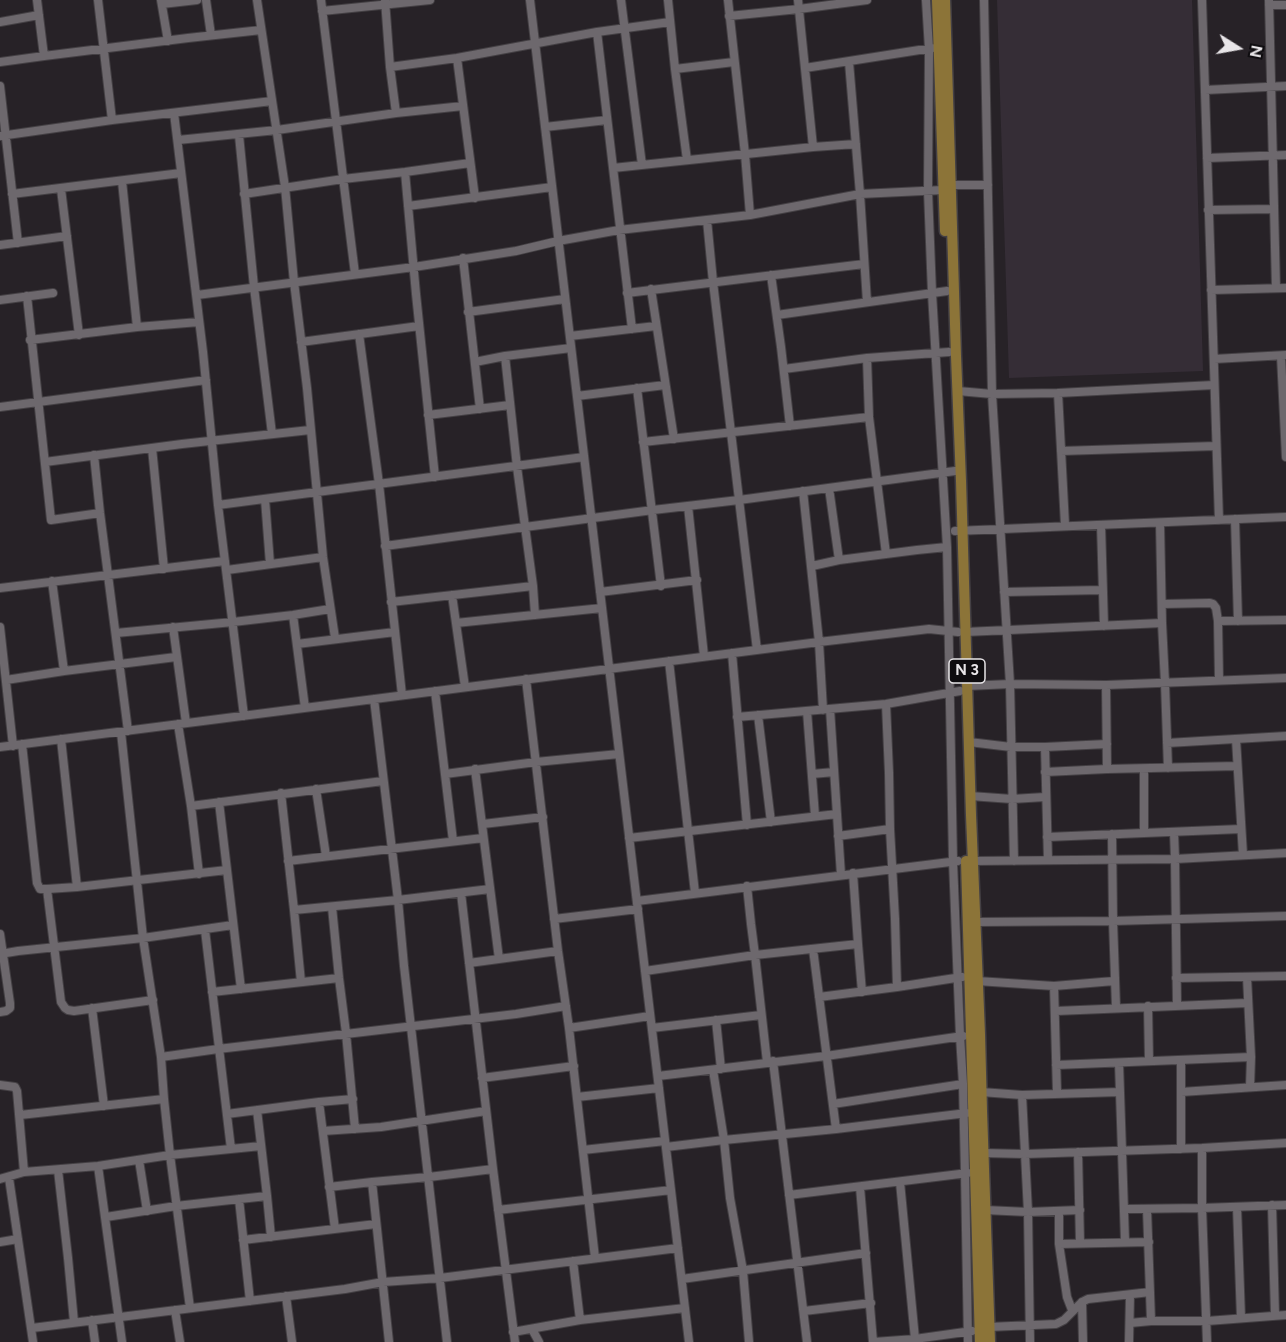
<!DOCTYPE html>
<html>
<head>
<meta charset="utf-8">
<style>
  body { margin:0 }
  #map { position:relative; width:1286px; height:1342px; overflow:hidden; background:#272227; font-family:Figtree,sans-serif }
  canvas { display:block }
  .north { position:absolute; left:1208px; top:18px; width:60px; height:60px; -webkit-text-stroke:4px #0e0c0f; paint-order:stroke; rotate:101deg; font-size:16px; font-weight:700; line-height:24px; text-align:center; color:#e8e5e8 }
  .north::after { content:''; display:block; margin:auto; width:21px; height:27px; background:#e8e5e8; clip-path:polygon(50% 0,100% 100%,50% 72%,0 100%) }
</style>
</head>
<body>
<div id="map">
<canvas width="1286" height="1342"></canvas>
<div class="north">N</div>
</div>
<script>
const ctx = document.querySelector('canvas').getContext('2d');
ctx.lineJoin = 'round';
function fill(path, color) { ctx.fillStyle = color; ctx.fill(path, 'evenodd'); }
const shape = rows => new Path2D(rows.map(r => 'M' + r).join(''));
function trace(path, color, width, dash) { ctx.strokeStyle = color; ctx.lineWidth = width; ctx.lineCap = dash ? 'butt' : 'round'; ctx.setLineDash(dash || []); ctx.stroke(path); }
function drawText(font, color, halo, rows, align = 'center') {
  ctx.font = font + ' Figtree,sans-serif'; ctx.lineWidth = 6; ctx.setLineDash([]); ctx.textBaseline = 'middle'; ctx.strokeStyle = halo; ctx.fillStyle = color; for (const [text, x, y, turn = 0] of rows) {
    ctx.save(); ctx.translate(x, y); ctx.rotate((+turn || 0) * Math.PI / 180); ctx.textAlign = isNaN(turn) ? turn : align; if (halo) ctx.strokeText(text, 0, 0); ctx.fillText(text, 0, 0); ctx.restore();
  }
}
fill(shape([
  [997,0,1192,0,1203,371,1009,378]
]), '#352d36');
const minor = shape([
  [37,0,44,56],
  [98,0,112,120],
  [161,0,168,41],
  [206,0,211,35],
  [257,0,285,187,294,282,307,388,323,557,335,638],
  [321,0,355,274],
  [385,0,390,67,396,113],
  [530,0,689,1342],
  [621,0,642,165],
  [668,0,675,69,687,160],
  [728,0,745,154,750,215],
  [798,0,813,147],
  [926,0,929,49,928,191,932,293,947,547,953,861,960,1036,963,1084,965,1173,968,1342],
  [984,0,992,394,1010,684,1014,861],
  [1202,0,1219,520],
  [1269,0,1276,288],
  [162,4,197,0],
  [1269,5,1286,5],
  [322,11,430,0],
  [729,16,799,9,867,0],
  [0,22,39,15],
  [597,32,632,329],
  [457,58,475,198],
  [0,62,44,56,188,38,261,30],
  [849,62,860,194,867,302],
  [390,67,457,58,597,32,670,22],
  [805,68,932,48],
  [675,69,734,62],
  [0,86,18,243],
  [1205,90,1286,86],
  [174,113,203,352,218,505,244,716],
  [545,127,607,120],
  [239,135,254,287,272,434],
  [0,136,112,120,272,101],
  [178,140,277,130,396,113,463,106],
  [1207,158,1286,155],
  [613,168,813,147,856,144],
  [405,172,416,294,435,477],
  [122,181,137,327],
  [950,185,988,185],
  [61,189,79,335],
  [12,194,181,173],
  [244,194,343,179,405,172,470,163],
  [408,206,552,187],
  [1208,210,1274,209],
  [707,220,713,282,757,650],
  [0,245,67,236],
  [463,258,480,409],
  [771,275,781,347,790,426],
  [651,289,674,439],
  [1211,290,1286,288],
  [627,293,864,264],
  [197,295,414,267,516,251,558,241,619,230,750,215,860,194,943,190],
  [27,296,51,520,100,513],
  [0,300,53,293],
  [468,312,565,299],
  [777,315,947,291],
  [359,334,379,484,402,695],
  [570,336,656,326],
  [30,340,137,327,199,322],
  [301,342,419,326],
  [505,356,517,467,533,586,535,615],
  [1281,356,1286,457],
  [867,358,869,417,886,554],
  [1214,359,1286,355],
  [475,362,505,356,571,348],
  [784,369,867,358,949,352],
  [637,388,661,586],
  [958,391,992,394,1058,393,1214,385],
  [1058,393,1065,525],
  [577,396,665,385],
  [0,407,206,380],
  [428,415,510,405],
  [643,442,869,417],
  [152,448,164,569],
  [1061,451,1216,446],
  [94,455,100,513,128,731],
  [45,462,182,444,310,430],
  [829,488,839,560],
  [803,491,819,642,823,710],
  [265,499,270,564],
  [218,505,584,457],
  [688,506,704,656],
  [1235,519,1238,621],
  [1160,523,1162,623,1165,683,1168,768],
  [1101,525,1104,626],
  [955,531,1286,517],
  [385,546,525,527,653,510,739,500,955,471],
  [812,566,839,560,917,550,947,547],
  [227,570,323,557],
  [52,581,64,671],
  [0,588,225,561],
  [600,592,697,580],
  [1004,592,1102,590],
  [452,595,465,687],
  [391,602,533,586],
  [1162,604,1210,603,1213,604,1216,608,1218,621,1219,680],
  [293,615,305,708],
  [1218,621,1286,620],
  [456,623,602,608],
  [0,627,13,746],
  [173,627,186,723],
  [965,632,1162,623],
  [116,633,233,622,293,615,330,609],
  [297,644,395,632],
  [732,653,747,825],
  [669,661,695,893],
  [526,679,558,951,569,1028,595,1258],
  [6,680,64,671,176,657],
  [1106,685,1107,769],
  [967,686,1010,684,1106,685,1286,678],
  [435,691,453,841],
  [374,699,398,900,404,966,447,1342],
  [886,704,889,773,890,829,895,919,897,987],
  [830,709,841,875],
  [807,711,815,816],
  [758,715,771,822],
  [737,717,886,704,960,691],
  [178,724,191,806,199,874],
  [121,732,143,938,161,1057,164,1099,170,1155,190,1308],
  [61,739,77,887],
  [1236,739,1243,855],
  [969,742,1011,747,1045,747,1107,744],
  [1167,743,1286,736],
  [22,744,37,883,40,889,47,889,77,887,227,870],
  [0,747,819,642,929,629,958,632],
  [1045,747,1048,860],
  [475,769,499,959],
  [1144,769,1144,833],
  [1045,772,1107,769,1237,766],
  [445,774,536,762,619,754],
  [812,774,834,772],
  [316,789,326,856],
  [281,793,294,910,301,982],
  [970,796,1012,799,1045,797],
  [219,802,241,989],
  [191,806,383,781],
  [483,824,543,817],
  [1174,832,1175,859,1177,1005],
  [1112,834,1113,921,1116,1007],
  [838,836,890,829],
  [1047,837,1241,829],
  [629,838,837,814],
  [288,861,483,838],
  [973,861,1175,859,1286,853],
  [853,873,858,944,862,992],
  [747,886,751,924,755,955,767,1062],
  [47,889,61,1002,65,1008,68,1010,74,1011,153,1000],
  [461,893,493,1169,515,1342],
  [637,901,958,861],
  [332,907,339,978,346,1033,355,1129],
  [294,910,398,900,490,889],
  [554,919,638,909],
  [976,922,1113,921,1286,916],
  [205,930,231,1149],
  [0,934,10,1003,10,1008,6,1011,0,1012],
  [813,949,836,1129],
  [0,954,18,951,143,938,233,925],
  [469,963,558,951],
  [645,971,755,955,858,944],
  [1247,977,1251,1057,1250,1087],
  [1176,978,1286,976],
  [977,981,1054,986,1114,981],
  [1054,986,1057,1093],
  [212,992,339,978],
  [819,997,897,987,962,977],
  [1148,1006,1149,1061],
  [92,1008,104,1106],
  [1056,1011,1247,1003],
  [716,1020,721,1069],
  [569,1028,650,1016],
  [652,1028,761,1015],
  [161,1057,218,1049,516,1014,566,1006],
  [1181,1060,1181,1149],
  [773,1061,807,1342],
  [1119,1063,1125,1241],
  [1056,1065,1251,1057],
  [713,1070,724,1140,730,1198,743,1271,749,1342],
  [658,1076,826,1056,963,1036],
  [482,1078,574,1066],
  [0,1085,15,1087,17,1091,24,1172],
  [981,1092,1022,1095,1120,1092],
  [1181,1092,1286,1085],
  [1022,1095,1028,1212,1030,1342],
  [577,1097,659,1088],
  [319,1102,335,1229],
  [833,1104,963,1084],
  [257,1110,267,1196,271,1237],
  [227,1114,319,1102,353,1099],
  [20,1115,164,1099],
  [323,1131,381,1127,486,1111],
  [666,1147,724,1140,836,1129,967,1113],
  [1202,1148,1202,1208,1207,1342],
  [583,1150,665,1141],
  [1078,1152,1080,1243],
  [983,1153,1025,1154,1202,1148,1286,1143],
  [139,1160,147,1211],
  [98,1166,122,1342],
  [58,1170,68,1258,74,1322],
  [9,1178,33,1342],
  [0,1179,24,1172,98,1166,170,1155,261,1146],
  [372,1182,389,1342],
  [900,1182,915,1339],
  [329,1187,372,1182,429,1177,493,1169],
  [860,1187,873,1342],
  [789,1195,968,1173],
  [239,1199,250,1301],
  [1272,1205,1275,1315],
  [1237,1207,1241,1318],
  [1125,1209,1202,1208,1286,1205],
  [1147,1209,1151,1321],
  [498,1210,671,1190],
  [985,1210,1028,1212,1080,1210],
  [1059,1212,1059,1244,1067,1297,1072,1310],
  [106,1217,176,1206,267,1196],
  [243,1240,376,1224],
  [0,1242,18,1239],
  [1059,1244,1149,1242],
  [573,1261,580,1320],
  [682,1279,866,1253],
  [286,1296,292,1342],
  [1082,1302,1083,1342],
  [175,1310,180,1342],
  [804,1311,871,1303],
  [92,1320,95,1342],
  [1130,1323,1151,1321,1207,1321,1286,1315],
  [989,1327,1056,1324,1064,1320,1082,1302,1088,1299,1150,1292],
  [32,1328,345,1289,383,1282,440,1278,678,1248],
  [532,1329,539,1342],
  [513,1332,580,1320,685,1308],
  [874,1342,915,1339,972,1331],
  [1129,1342,1130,1295]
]);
const major = shape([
  [937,0,945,231],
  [945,0,956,356,961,481,971,815,980,1034,982,1111,990,1342],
  [966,861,980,1342]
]);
trace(minor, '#444044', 10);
trace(major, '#444044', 13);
trace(minor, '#6d686d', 8);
trace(major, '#8c7438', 10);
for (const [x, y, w] of [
  [967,671,36]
]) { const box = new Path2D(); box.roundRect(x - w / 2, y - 12, w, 24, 4.5); ctx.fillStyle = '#0e0c0f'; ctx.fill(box); trace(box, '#e8e5e8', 1.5); }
drawText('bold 15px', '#e8e5e8', null, [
  ["N 3",967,671]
]);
</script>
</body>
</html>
